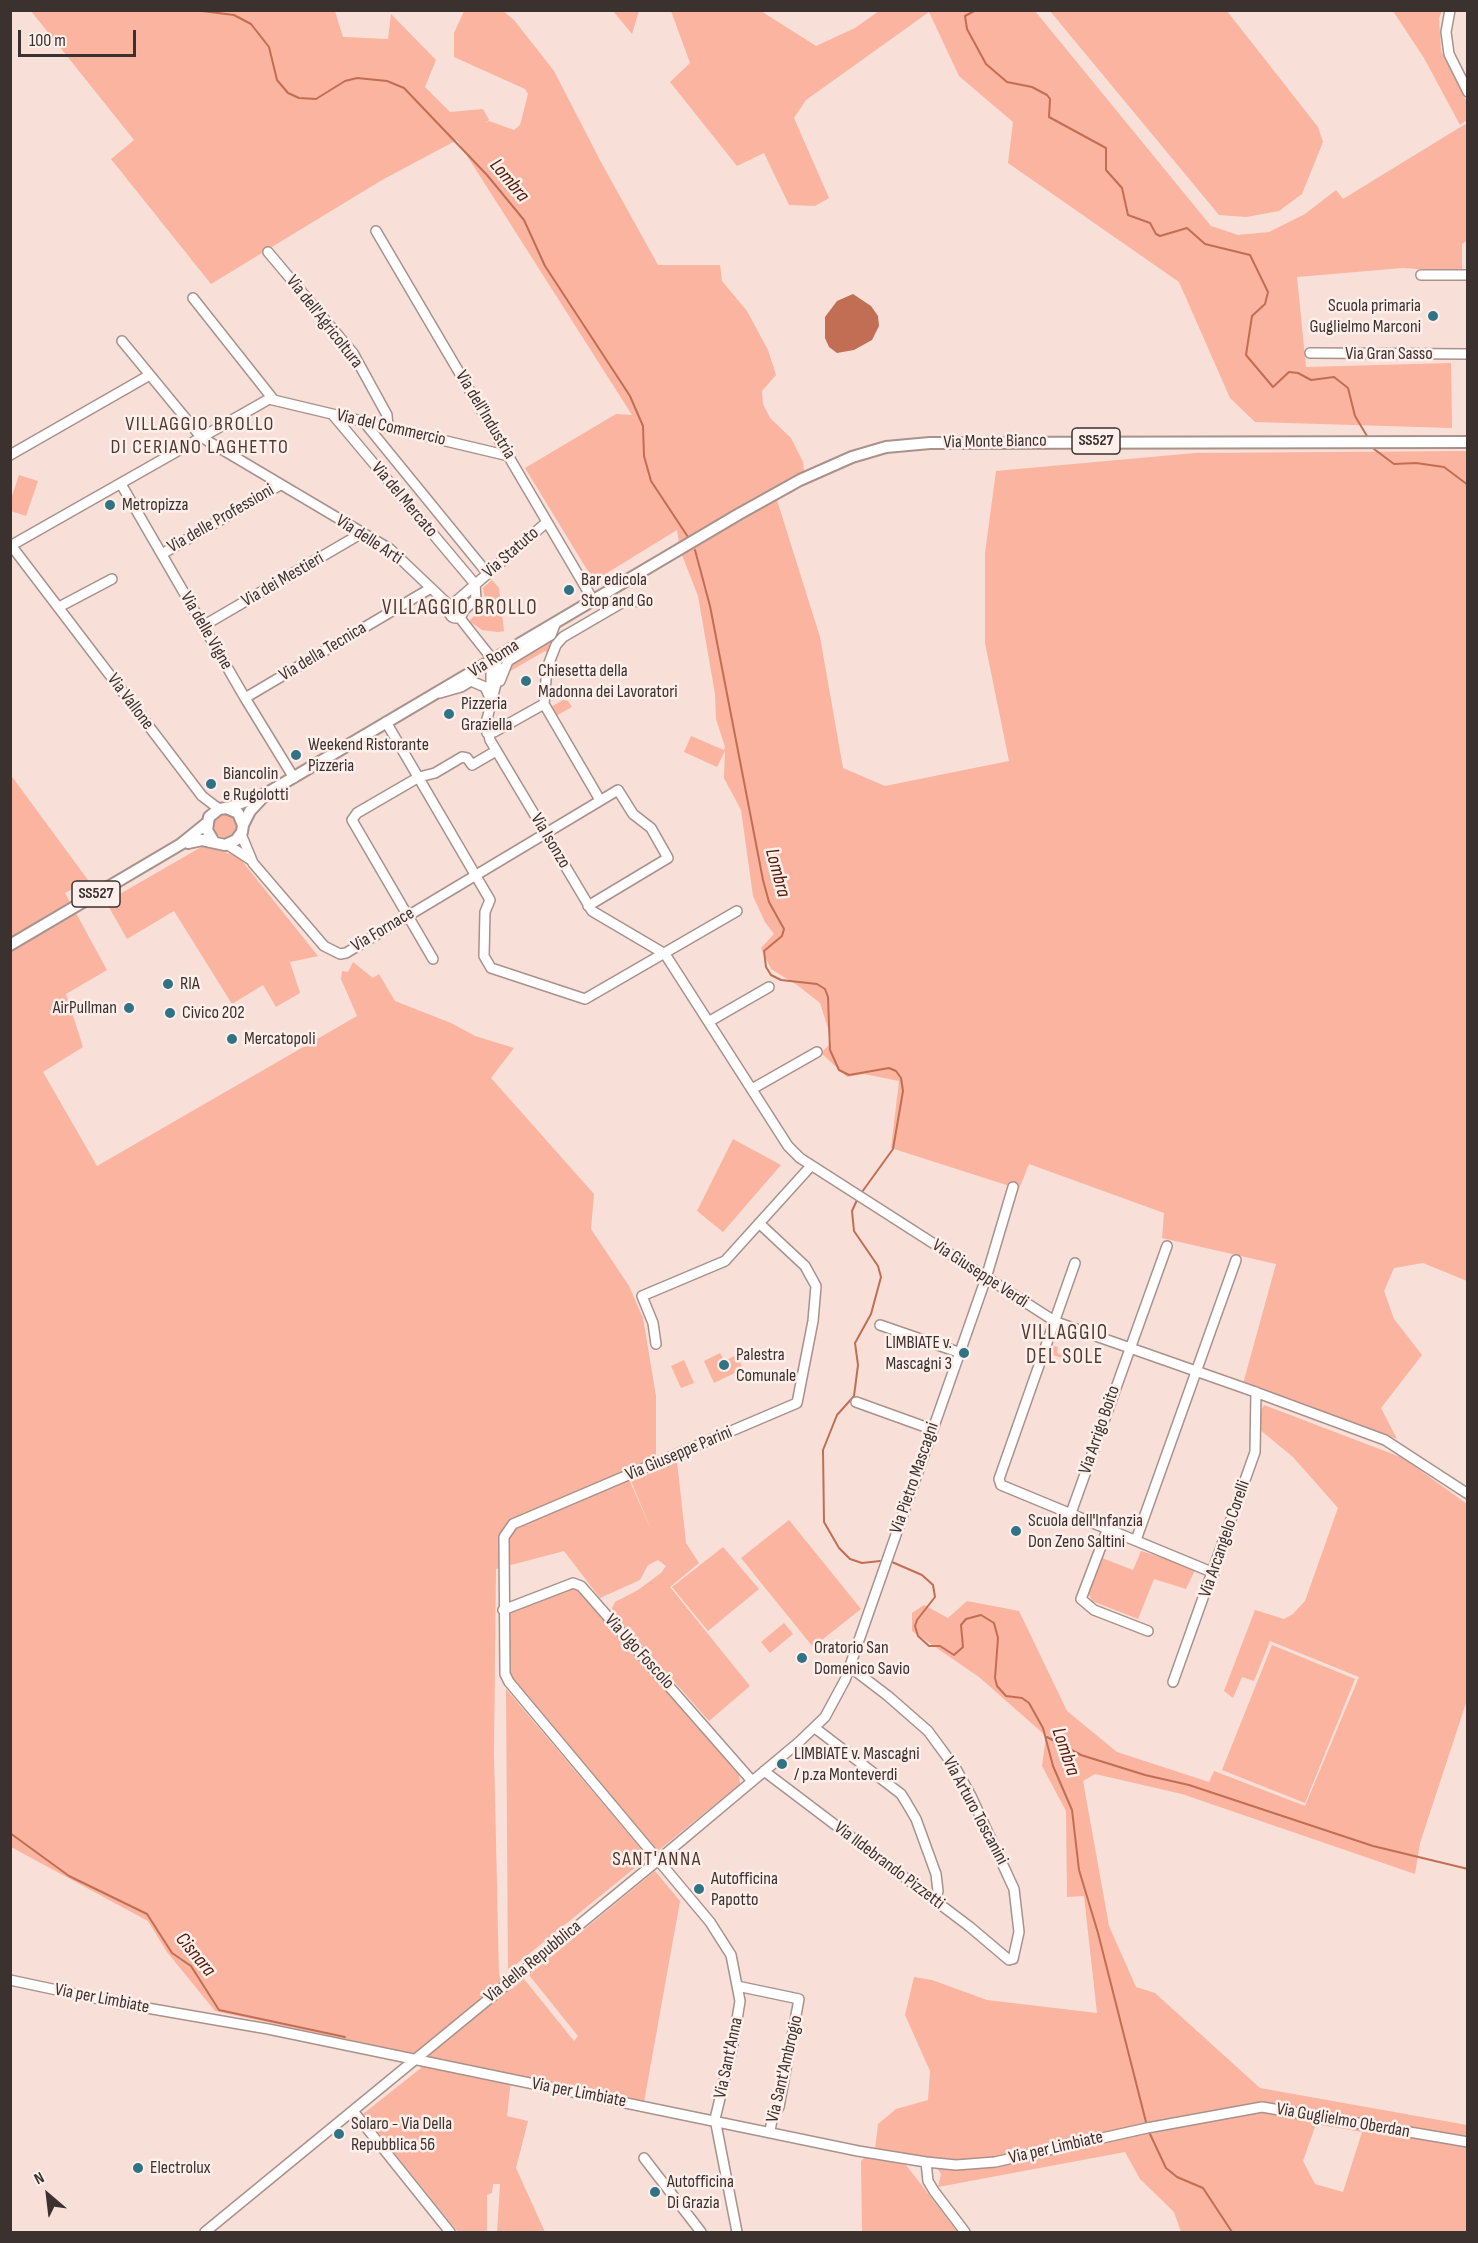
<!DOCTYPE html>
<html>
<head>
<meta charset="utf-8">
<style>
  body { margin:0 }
  #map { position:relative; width:1478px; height:2243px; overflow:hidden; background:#f8dfd8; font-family:"Sofia Sans Condensed",sans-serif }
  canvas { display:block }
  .frame { position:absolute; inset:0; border:12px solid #3b322f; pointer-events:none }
  .north { position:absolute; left:18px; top:2165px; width:60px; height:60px; -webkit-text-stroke:4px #feefea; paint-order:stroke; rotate:332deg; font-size:16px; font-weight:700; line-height:24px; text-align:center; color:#3b322f }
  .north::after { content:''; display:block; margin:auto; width:21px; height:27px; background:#3b322f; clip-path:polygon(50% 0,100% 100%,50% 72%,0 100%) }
  .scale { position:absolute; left:18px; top:30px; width:118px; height:27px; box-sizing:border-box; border:3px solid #3b322f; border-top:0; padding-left:8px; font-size:18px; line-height:21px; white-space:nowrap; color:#3b322f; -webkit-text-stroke:4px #feefea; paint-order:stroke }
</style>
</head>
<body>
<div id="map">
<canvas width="1478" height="2243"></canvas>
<div class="frame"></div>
<div class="north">N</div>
<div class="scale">100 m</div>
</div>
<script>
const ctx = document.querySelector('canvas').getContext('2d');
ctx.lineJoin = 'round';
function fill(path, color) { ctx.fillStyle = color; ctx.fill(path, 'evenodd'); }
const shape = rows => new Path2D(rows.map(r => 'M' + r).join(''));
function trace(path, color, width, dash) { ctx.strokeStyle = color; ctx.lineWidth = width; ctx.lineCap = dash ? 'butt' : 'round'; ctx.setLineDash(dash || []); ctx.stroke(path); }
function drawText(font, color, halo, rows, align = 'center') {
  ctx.font = font + ' "Sofia Sans Condensed",sans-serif'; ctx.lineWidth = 5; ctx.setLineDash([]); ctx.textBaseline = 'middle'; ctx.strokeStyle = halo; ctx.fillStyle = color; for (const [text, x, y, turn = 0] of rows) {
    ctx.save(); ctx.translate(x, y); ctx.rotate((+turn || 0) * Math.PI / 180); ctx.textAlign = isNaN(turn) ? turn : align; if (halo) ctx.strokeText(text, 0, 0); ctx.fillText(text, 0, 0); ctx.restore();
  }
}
fill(shape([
  [31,11,335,11,343,37,388,39,391,14,436,60,425,87,450,112,483,109,489,120,485,123,489,121,514,130,520,125,528,94,525,89,454,57,454,33,464,11,503,11,514,20,554,71,602,164,658,265,720,265,722,281,747,311,768,350,776,375,762,391,763,404,770,418,791,438,803,462,804,471,792,480,795,491,777,500,820,637,843,768,885,786,1009,761,985,643,985,553,996,471,1195,453,1467,451,1467,1281,1423,1263,1394,1268,1384,1291,1394,1319,1422,1355,1381,1408,1397,1439,1243,1384,1276,1264,1162,1238,1164,1213,1029,1164,1019,1189,891,1148,899,1081,864,1074,847,1077,821,1053,830,1044,831,1038,820,1003,797,985,771,969,761,948,774,934,765,922,753,896,741,810,724,778,725,751,717,767,684,752,691,736,724,750,725,747,716,719,715,694,698,596,680,550,677,530,594,581,525,468,616,414,632,415,457,140,382,180,211,284,111,159,134,140],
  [613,11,639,11,632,34],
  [671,11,761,11,816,46,855,28,879,11,1035,11,1211,226,1238,235,1269,232,1305,214,1336,190,1343,199,1467,123,1468,240,1462,244,1462,272,1403,268,1297,277,1306,367,1451,363,1452,428,1255,422,1230,398,1179,282,1008,163,1013,122,959,76,929,12,806,100,794,118,829,198,815,206,789,205,764,153,737,166,670,82,690,63],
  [1050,11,1227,11,1318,127,1323,142,1302,194,1279,211,1246,217,1219,215],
  [1393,11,1442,11,1439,18,1441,50,1467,102,1467,120,1460,125,1424,58],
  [19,475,38,481,26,516,11,511,11,499],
  [492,580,499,588,504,631,498,632,482,630,469,621,486,605,483,588],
  [555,636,547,653,545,651,507,673,511,664],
  [563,700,568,701,572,707,556,716,551,707],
  [10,774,88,880,65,893,107,970,66,994,83,1047,43,1072,97,1166,357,1016,341,979,342,971,348,972,353,962,373,978,379,974,395,1001,451,1023,475,1036,514,1048,491,1078,594,1194,591,1229,629,1286,643,1318,656,1396,656,1456,625,1470,653,1534,631,1481,677,1462,686,1543,699,1563,670,1587,750,1686,709,1721,614,1614,612,1608,615,1602,638,1590,661,1573,666,1566,658,1560,648,1565,640,1580,600,1598,564,1551,496,1569,494,1753,499,1976,512,1989,524,1979,574,2041,578,2036,529,1975,655,1871,680,1901,644,2102,511,2079,507,2116,528,2121,516,2168,545,2232,497,2232,500,2184,493,2184,492,2193,487,2195,487,2232,458,2232,363,2114,421,2068,410,2053,215,2011,167,1952,148,1921,11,1847],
  '214 826a12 12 0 1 1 24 0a12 12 0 1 1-24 0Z',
  [203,846,234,855,242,861,318,956,290,962,300,993,276,1007,263,985,232,1004,174,911,127,939,106,902],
  [733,1139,781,1165,723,1232,697,1211],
  [1054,1346,1058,1347,1057,1353,1076,1361,1079,1354,1083,1356,1079,1365,1051,1354],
  [720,1353,724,1361,737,1355,743,1369,714,1383,704,1361],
  [684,1360,694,1383,681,1388,671,1366],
  [1264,1405,1403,1458,1467,1504,1467,1700,1420,1843,1415,1874,1182,1794,1095,1774,1083,1781,1109,1926,1136,1987,1155,1993,1260,2088,1467,2125,1467,2232,1181,2232,1174,2212,1140,2179,1125,2152,938,2187,941,2174,932,2160,875,2149,878,2124,896,2109,928,2100,930,2071,905,2015,914,1977,932,1980,987,2000,1097,2013,1084,1896,1067,1897,1066,1811,1042,1766,1046,1736,979,1677,912,1631,912,1613,924,1605,948,1618,967,1601,1019,1611,1067,1711,1117,1752,1209,1782,1214,1771,1305,1806,1359,1677,1270,1641,1254,1681,1242,1677,1233,1698,1224,1691,1255,1610,1284,1619,1293,1614,1305,1601,1338,1508,1293,1457,1259,1429,1260,1412],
  [1316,2124,1362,2132,1343,2192,1315,2184,1303,2161],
  [789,1520,861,1609,813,1647,741,1558],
  [723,1547,759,1589,708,1631,672,1587],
  [1141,1551,1196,1568,1186,1589,1154,1579,1138,1619,1092,1601,1088,1592,1102,1558,1133,1570],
  [572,1586,579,1590,739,1775,740,1784,659,1850,653,1849,511,1677,509,1613],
  [784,1623,793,1634,770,1653,761,1642],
  [1272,1645,1355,1679,1305,1803,1222,1770],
  [506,1689,648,1857,508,1971],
  [866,2156,906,2165,958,2232,862,2232,861,2161]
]), '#fab49f');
fill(shape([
  [853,294,871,306,878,316,879,326,872,340,854,350,837,353,829,347,825,338,825,317,837,301]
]), '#c26e55');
trace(shape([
  [194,10,234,15,251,24,269,47,277,80,288,93,299,98,316,99,345,81,357,78,387,81,404,88,487,175,524,220,545,266,630,396,643,426,644,456,651,481,688,537],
  [976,10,965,16,967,29,986,64,1007,82,1032,87,1047,95,1050,99,1049,117,1106,148,1106,170,1122,188,1128,215,1150,223,1156,234,1160,236,1187,228,1205,244,1250,255,1268,292,1265,304,1252,316,1246,355,1273,387,1289,372,1298,373,1311,380,1334,377,1348,388,1355,416,1367,436],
  [1374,449,1394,464,1416,463,1444,467,1468,485],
  [695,550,710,606,763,880,769,902,784,929,782,936,764,951,766,967,771,975,781,980,817,984,825,989,828,997,830,1050,839,1070,849,1075,889,1068,896,1071,901,1078,903,1091,893,1149,862,1192],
  [857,1200,852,1211,854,1231,878,1266,881,1277,871,1314,855,1343,858,1365,854,1396,837,1415,823,1450,824,1522,839,1548,850,1559,862,1563,880,1561],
  [892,1562,922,1575,933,1585,935,1597,917,1620,915,1626,918,1636,929,1646,940,1646,954,1655,963,1647,961,1625,966,1619,981,1615,994,1623,998,1638,995,1678,997,1686,1006,1696,1022,1698,1029,1703,1043,1728,1053,1766,1072,1810,1079,1870,1098,1933,1146,2122],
  [1047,1737,1081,1755,1145,1775,1189,1785,1373,1846,1468,1869],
  [10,1833,69,1876,147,1914,172,1953,191,1966,219,2010,345,2037],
  [1150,2134,1166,2168,1177,2177,1203,2188,1232,2232]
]), '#c26e55', 2);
const minor = shape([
  [1450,10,1446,32,1449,54,1468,92],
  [376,231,593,600],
  [268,252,353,353,387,415,388,428],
  [1421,275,1468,275],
  [193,298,273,399],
  [122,341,201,437,390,549,450,606],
  [1310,353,1468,354],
  [333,415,475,584],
  [364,422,488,574],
  [10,455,148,376],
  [121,484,245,698,294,778],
  [10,544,202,796,219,809],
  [12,545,269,399,509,456],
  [162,554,280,485],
  [454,603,547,522],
  '449 611a7 7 0 1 1 14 0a7 7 0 1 1-14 0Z',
  [59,607,112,579],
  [463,611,476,599,475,584],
  [459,617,497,665,498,676,486,723,490,740,592,911,665,954,788,1146,800,1158,1056,1322,1247,1389,1385,1440,1468,1494],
  [203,626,362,533],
  [500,681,508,661,551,635,556,622],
  [491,688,491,660],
  [440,693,461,687,471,681,485,687,490,698],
  [245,698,431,588],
  [386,722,490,900,485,912,484,956,491,968,585,999,737,911],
  [487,733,494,732,544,704],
  [600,800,544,704,547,668,556,645,563,637,623,602,641,601],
  [241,834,253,863,324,946,340,954,346,953,618,790,633,814,651,828,668,858,588,906],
  [228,845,251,860],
  [433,959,352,820,357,813,419,777,435,773,462,757,467,758,472,765,496,751],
  [710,1021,769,987],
  [752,1089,817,1052],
  [1075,1263,999,1479,1001,1485,1214,1573],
  [880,1325,958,1352],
  [656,1344,653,1323,642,1296,725,1261,810,1167],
  [856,1402,931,1429],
  [1071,1513,1167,1246],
  [1108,1528,1081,1599,1094,1610,1148,1631],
  [1136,1540,1236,1260],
  [503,1610,568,1585,573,1583,581,1586,752,1781],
  [1173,1682,1255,1452,1256,1392],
  [815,1728,901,1794,906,1802,916,1819,936,1874,938,1891,935,1901],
  [764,1771,970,1927,1009,1960,1013,1959,1019,1932,1014,1889,971,1796,956,1769,928,1731,888,1696,850,1667],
  [10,1980,118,2003,268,2029,858,2151,926,2162,956,2165,995,2162,1147,2128,1262,2107,1468,2142],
  [737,1986,799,1999,779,2107,773,2114,770,2131],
  [353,2111,450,2232],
  [644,2158,701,2232],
  [926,2162,928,2181,934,2191,965,2232],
  [205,2232,657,1861,799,1742,825,1717,845,1680,986,1278,1013,1187],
  [737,2232,715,2119,733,2044,740,2001,731,1955,710,1922,509,1682,505,1674,504,1537,513,1524,797,1403,813,1321,816,1286,805,1266,759,1223]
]);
const major = shape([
  [228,808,267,793,739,514,800,480,852,457,886,447,930,443,1468,442],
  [243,825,250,811,264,796],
  [188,843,202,840,225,845,236,840,242,832,243,825,238,813,226,808,219,809,209,817,207,830,214,842],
  [10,945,181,844,207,823]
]);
trace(minor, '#a9928b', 12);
trace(major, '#a9928b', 14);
trace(minor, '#fff', 9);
trace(major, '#fff', 10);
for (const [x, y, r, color] of [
  [1433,316,6,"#307384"],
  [110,505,6,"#307384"],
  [569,590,6,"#307384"],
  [526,681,6,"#307384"],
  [449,714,6,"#307384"],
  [296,755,6,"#307384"],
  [211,784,6,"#307384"],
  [168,984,6,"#307384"],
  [129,1008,6,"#307384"],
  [170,1013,6,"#307384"],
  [232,1039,6,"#307384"],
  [964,1353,6,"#307384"],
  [724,1365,6,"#307384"],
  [1016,1531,6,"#307384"],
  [802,1658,6,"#307384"],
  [782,1764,6,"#307384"],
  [699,1889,6,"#307384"],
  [339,2134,6,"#307384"],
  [138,2168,6,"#307384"],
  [655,2192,6,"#307384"]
]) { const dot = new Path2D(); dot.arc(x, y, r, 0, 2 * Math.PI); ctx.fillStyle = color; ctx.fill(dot); trace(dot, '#feefea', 2); }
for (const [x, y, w] of [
  [1096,441,48],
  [96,894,48]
]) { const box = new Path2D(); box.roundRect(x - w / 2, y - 13, w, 26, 4.5); ctx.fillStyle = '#feefea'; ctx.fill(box); trace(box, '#3b322f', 1.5); }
drawText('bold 16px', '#3b322f', null, [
  ["SS527",1096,441],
  ["SS527",96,894]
]);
drawText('18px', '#3b322f', '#feefea', [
  ["Scuola primaria",1421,306,"right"],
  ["Guglielmo Marconi",1421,327,"right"],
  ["Metropizza",122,505],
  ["Bar edicola",581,580],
  ["Stop and Go",581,601],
  ["Chiesetta della",538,671],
  ["Madonna dei Lavoratori",538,692],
  ["Pizzeria",461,704],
  ["Graziella",461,725],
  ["Weekend Ristorante",308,745],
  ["Pizzeria",308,766],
  ["Biancolin",223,774],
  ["e Rugolotti",223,795],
  ["RIA",180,984],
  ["AirPullman",117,1008,"right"],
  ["Civico 202",182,1013],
  ["Mercatopoli",244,1039],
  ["LIMBIATE v.",952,1343,"right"],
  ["Mascagni 3",952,1364,"right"],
  ["Palestra",736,1355],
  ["Comunale",736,1376],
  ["Scuola dell'Infanzia",1028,1521],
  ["Don Zeno Saltini",1028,1542],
  ["Oratorio San",814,1648],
  ["Domenico Savio",814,1669],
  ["LIMBIATE v. Mascagni",794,1754],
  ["/ p.za Monteverdi",794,1775],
  ["Autofficina",711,1879],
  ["Papotto",711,1900],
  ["Solaro - Via Della",351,2124],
  ["Repubblica 56",351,2145],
  ["Electrolux",150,2168],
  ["Autofficina",667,2182],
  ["Di Grazia",667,2203]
], 'left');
drawText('18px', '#3b322f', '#feefea', [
  ["Via dell'Agricoltura",324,322,52],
  ["Via Gran Sasso",1389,354],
  ["Via dell'Industria",485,415,59],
  ["Via del Commercio",391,428,13],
  ["Via Monte Bianco",995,442,-1],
  ["Via del Mercato",404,500,50],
  ["Via delle Professioni",221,519,-30],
  ["Via delle Arti",369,540,33],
  ["Via Statuto",511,553,-41],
  ["Via dei Mestieri",283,580,-30],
  ["Via delle Vigne",206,631,60],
  ["Via della Tecnica",323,652,-31],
  ["Via Roma",494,659,-32],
  ["Via Vallone",130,702,53],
  ["Via Isonzo",550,841,59],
  ["Via Fornace",383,930,-31],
  ["Via Giuseppe Verdi",980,1274,33],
  ["Via Arrigo Boito",1100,1430,-71],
  ["Via Giuseppe Parini",679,1454,-23],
  ["Via Pietro Mascagni",915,1478,-71],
  ["Via Arcangelo Corelli",1225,1539,-71],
  ["Via Ugo Foscolo",639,1652,48],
  ["Via Arturo Toscanini",975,1811,62],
  ["Via Ildebrando Pizzetti",889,1866,37],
  ["Via della Repubblica",533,1962,-39],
  ["Via per Limbiate",102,1999,11],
  ["Via Sant'Anna",729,2058,-78],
  ["Via Sant'Ambrogio",785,2069,-77],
  ["Via per Limbiate",579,2093,11],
  ["Via Guglielmo Oberdan",1343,2121,10],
  ["Via per Limbiate",1056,2148,-13]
]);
drawText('italic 20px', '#501a09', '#feefea', [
  ["Lombra",509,181,50],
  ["Lombra",777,873,75],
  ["Lombra",1065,1752,71],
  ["Cisnara",195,1955,50]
]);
ctx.letterSpacing = '1.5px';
drawText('20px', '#4c3933', '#feefea', [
  ["VILLAGGIO BROLLO",200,425],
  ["DI CERIANO LAGHETTO",200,448],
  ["SANT'ANNA",657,1860]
]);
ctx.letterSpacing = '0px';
ctx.letterSpacing = '1.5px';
drawText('21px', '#4c3933', '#feefea', [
  ["VILLAGGIO BROLLO",460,609],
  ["VILLAGGIO",1065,1334],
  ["DEL SOLE",1065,1358]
]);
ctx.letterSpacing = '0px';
</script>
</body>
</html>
